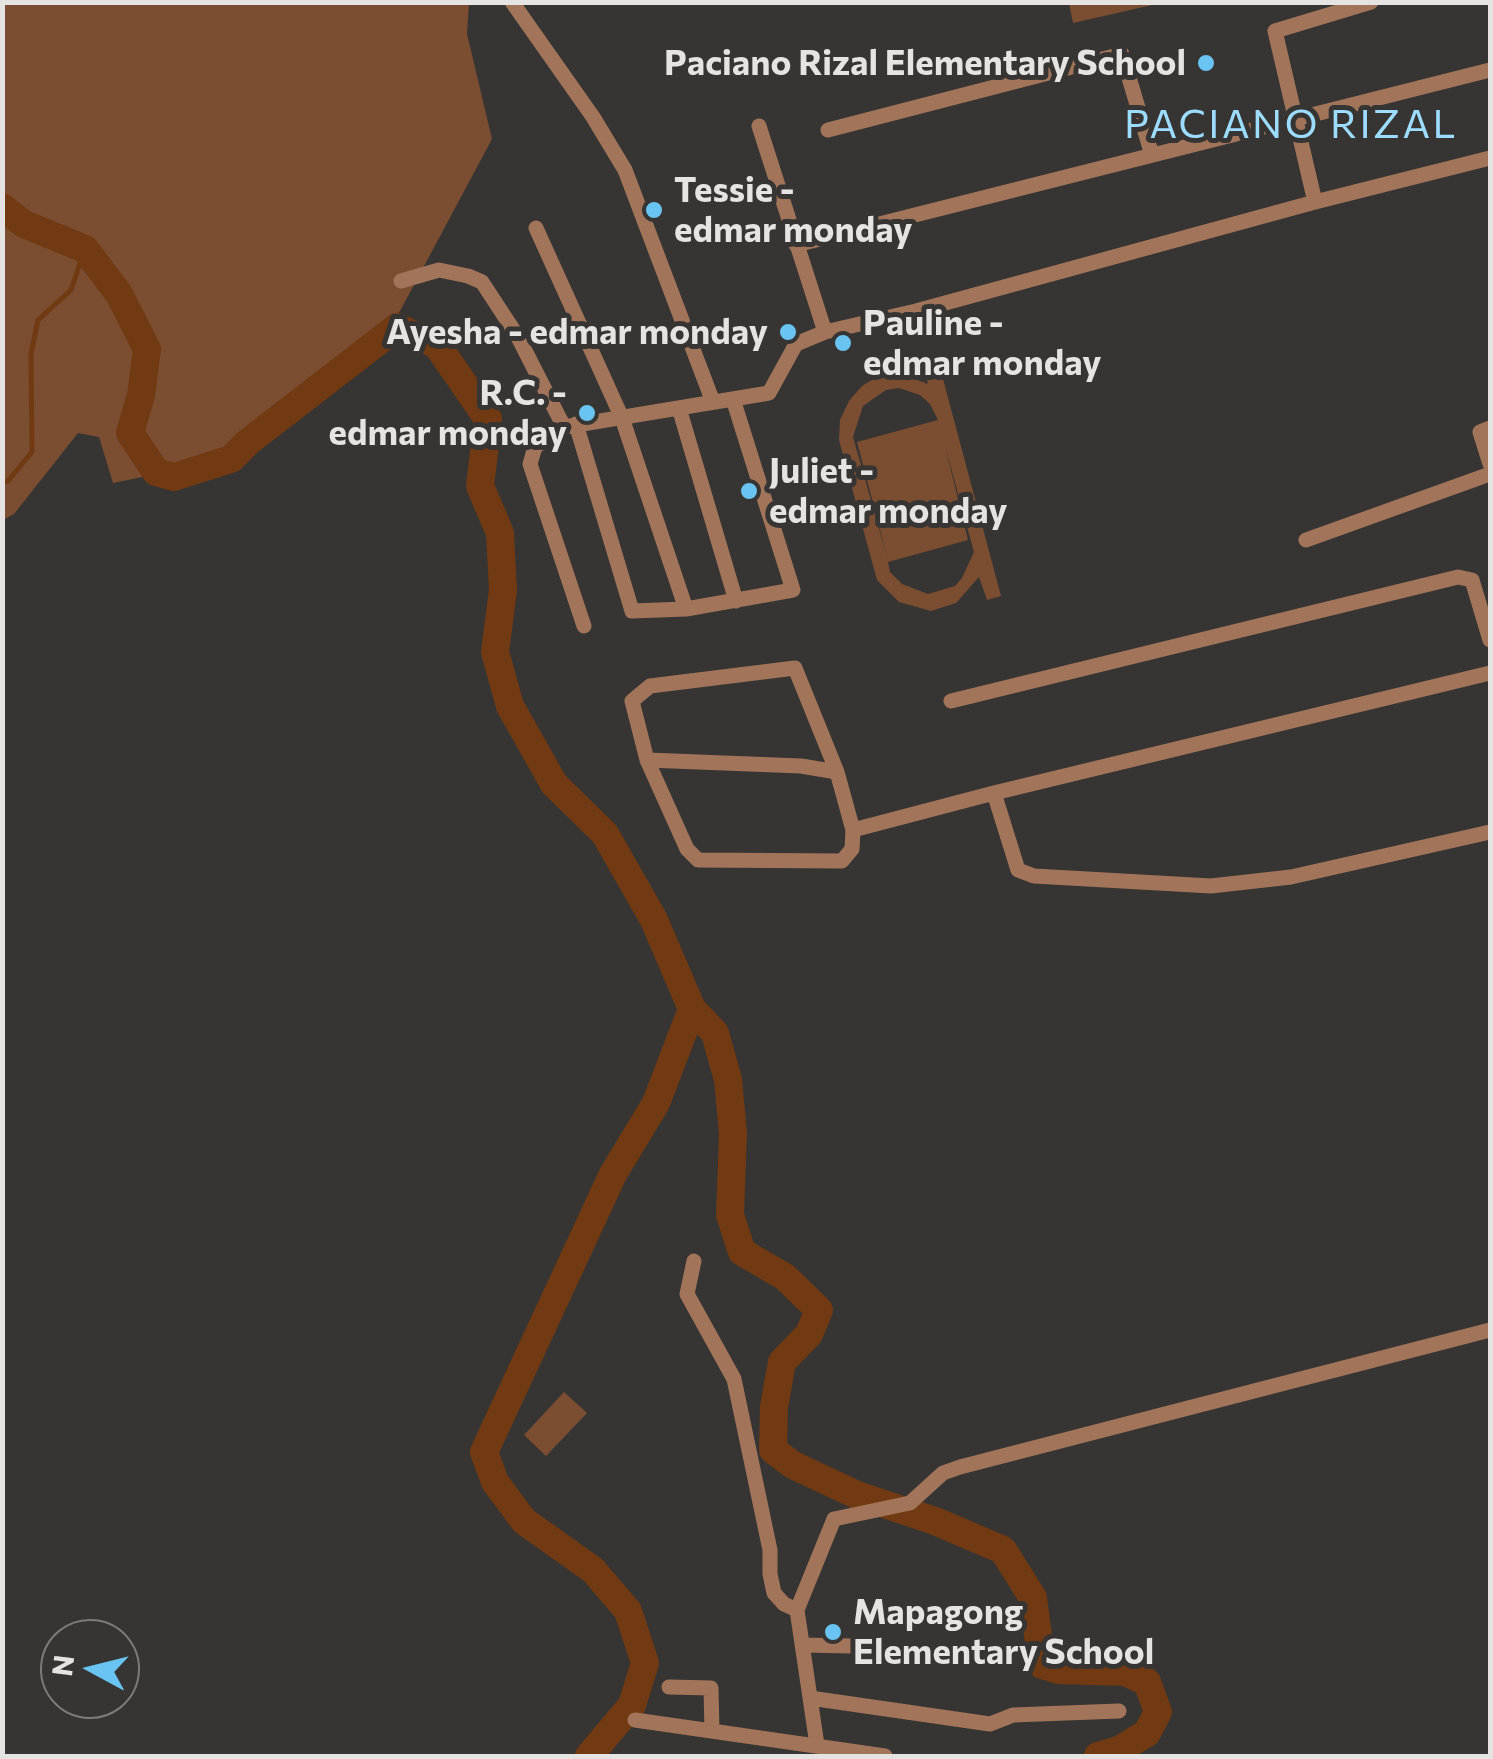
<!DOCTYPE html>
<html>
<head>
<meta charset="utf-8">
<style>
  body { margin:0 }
  #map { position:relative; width:1493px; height:1759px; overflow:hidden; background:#373533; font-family:Commissioner,sans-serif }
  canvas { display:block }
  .frame { position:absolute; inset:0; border:5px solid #e5e4e3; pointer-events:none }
  .north { position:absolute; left:40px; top:1619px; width:100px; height:100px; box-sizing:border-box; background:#373533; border:2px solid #7d7b79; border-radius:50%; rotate:277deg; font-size:28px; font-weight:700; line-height:40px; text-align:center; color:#e5e4e3 }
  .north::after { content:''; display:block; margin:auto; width:35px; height:45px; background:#69c4f1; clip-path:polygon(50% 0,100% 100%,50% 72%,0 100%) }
</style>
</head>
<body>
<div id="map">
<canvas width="1493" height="1759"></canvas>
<div class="frame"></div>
<div class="north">N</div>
</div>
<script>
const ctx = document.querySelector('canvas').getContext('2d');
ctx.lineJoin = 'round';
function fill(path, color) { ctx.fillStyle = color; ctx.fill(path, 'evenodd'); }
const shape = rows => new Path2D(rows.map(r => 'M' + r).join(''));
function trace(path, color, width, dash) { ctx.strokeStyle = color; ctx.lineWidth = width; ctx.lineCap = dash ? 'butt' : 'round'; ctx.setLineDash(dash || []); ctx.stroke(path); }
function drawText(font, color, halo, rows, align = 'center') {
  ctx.font = font + ' Commissioner,sans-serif'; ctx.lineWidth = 10; ctx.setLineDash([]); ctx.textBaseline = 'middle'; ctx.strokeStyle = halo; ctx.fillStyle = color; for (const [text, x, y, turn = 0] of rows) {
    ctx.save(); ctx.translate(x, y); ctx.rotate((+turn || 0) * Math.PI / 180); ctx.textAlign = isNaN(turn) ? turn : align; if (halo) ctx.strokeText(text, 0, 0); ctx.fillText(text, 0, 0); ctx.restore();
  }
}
fill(shape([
  [3,3,469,3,467,34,492,139,400,311,363,355,231,459,113,483,99,437,78,433,14,514,3,520,2,207,25,224,73,244,3,204],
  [1069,3,1069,2,1161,3,1073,23],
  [939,364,1001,596,987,600,979,577,956,603,931,611,899,602,877,580,839,440,840,420,849,401,862,386,880,375,895,372,928,384,924,368],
  [899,388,920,395,930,404,938,420,857,442,888,560,853,437,863,406,886,390],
  [945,446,974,552,962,578,955,586,928,594,902,584,890,572,888,562,968,540],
  [564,1392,587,1413,546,1456,524,1435]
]), '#7b4e32');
trace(shape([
  [2,482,8,481,32,452,31,354,38,320,71,290,85,249]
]), '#713a12', 5);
trace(shape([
  [2,207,24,224,85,249,119,294,147,349,141,395,130,433,156,472,174,477,231,459,248,442,397,327,437,345,488,419,480,486,500,533,503,590,495,652,510,706,554,784,605,834,654,920,692,1009,715,1033,728,1080,733,1133,730,1215,742,1252,785,1277,819,1310,809,1334,782,1362,774,1407,773,1450,793,1465,857,1495,935,1521,1003,1550,1033,1598,1042,1665,1058,1670,1125,1672,1147,1682,1158,1712,1147,1733,1119,1750,1098,1756],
  [589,1756,632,1705,645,1663,628,1611,593,1570,524,1521,495,1482,484,1452,613,1174,656,1103,692,1009]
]), '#713a12', 28);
trace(shape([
  [512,2,593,117,625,170,713,402],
  [759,126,825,332],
  [828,130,1122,54,1152,155],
  [1315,202,1275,31,1371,2],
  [536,228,622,418,686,609],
  [796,245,1490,70],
  [401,281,439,270,468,276,482,282,518,337,564,427],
  [679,408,736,601],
  [576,424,632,611,686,609,793,590,733,399],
  [1490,428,1480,432,1490,464],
  [1306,540,1490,474],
  [584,626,530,464,535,447,564,427,769,393,796,344,825,332,916,311,1315,202,1490,158],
  [795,668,837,772,853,830,852,849,842,861,698,860,687,849,647,760,632,701,650,686,795,668],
  [951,701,1458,577,1472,580,1490,640],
  [647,760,801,766,837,772],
  [994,793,1018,870,1034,876,1211,886,1291,877,1490,832],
  [853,830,994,793,1490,673],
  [694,1261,687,1294,734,1379,770,1550,770,1574,774,1593,784,1604,797,1610],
  [802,1645,851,1646],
  [669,1687,711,1688,712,1731],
  [810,1698,990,1724,1013,1715,1119,1711],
  [635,1720,885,1756],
  [817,1745,797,1610,834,1519,910,1503,943,1473,960,1467,1490,1330]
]), '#a2755a', 15);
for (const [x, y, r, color] of [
  [1206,63,10,"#69c4f1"],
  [654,210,10,"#69c4f1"],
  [788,332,10,"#69c4f1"],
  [843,343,10,"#69c4f1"],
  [587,413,10,"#69c4f1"],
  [749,491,10,"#69c4f1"],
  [833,1632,10,"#69c4f1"]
]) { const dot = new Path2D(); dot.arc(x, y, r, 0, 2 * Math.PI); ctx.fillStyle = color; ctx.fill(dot); trace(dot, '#373533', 4); }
drawText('bold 35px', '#e5e4e3', '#373533', [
  ["Paciano Rizal Elementary School",1186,63,"right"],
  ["Tessie -",674,190],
  ["edmar monday",674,230],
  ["Pauline -",863,323],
  ["edmar monday",863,363],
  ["Ayesha - edmar monday",768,332,"right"],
  ["R.C. -",567,393,"right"],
  ["edmar monday",567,433,"right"],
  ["Juliet -",769,471],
  ["edmar monday",769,511],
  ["Mapagong",853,1612],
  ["Elementary School",853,1652]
], 'left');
ctx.letterSpacing = '2.5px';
drawText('40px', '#9dddff', '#373533', [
  ["PACIANO RIZAL",1291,125]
]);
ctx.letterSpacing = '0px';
</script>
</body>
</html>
